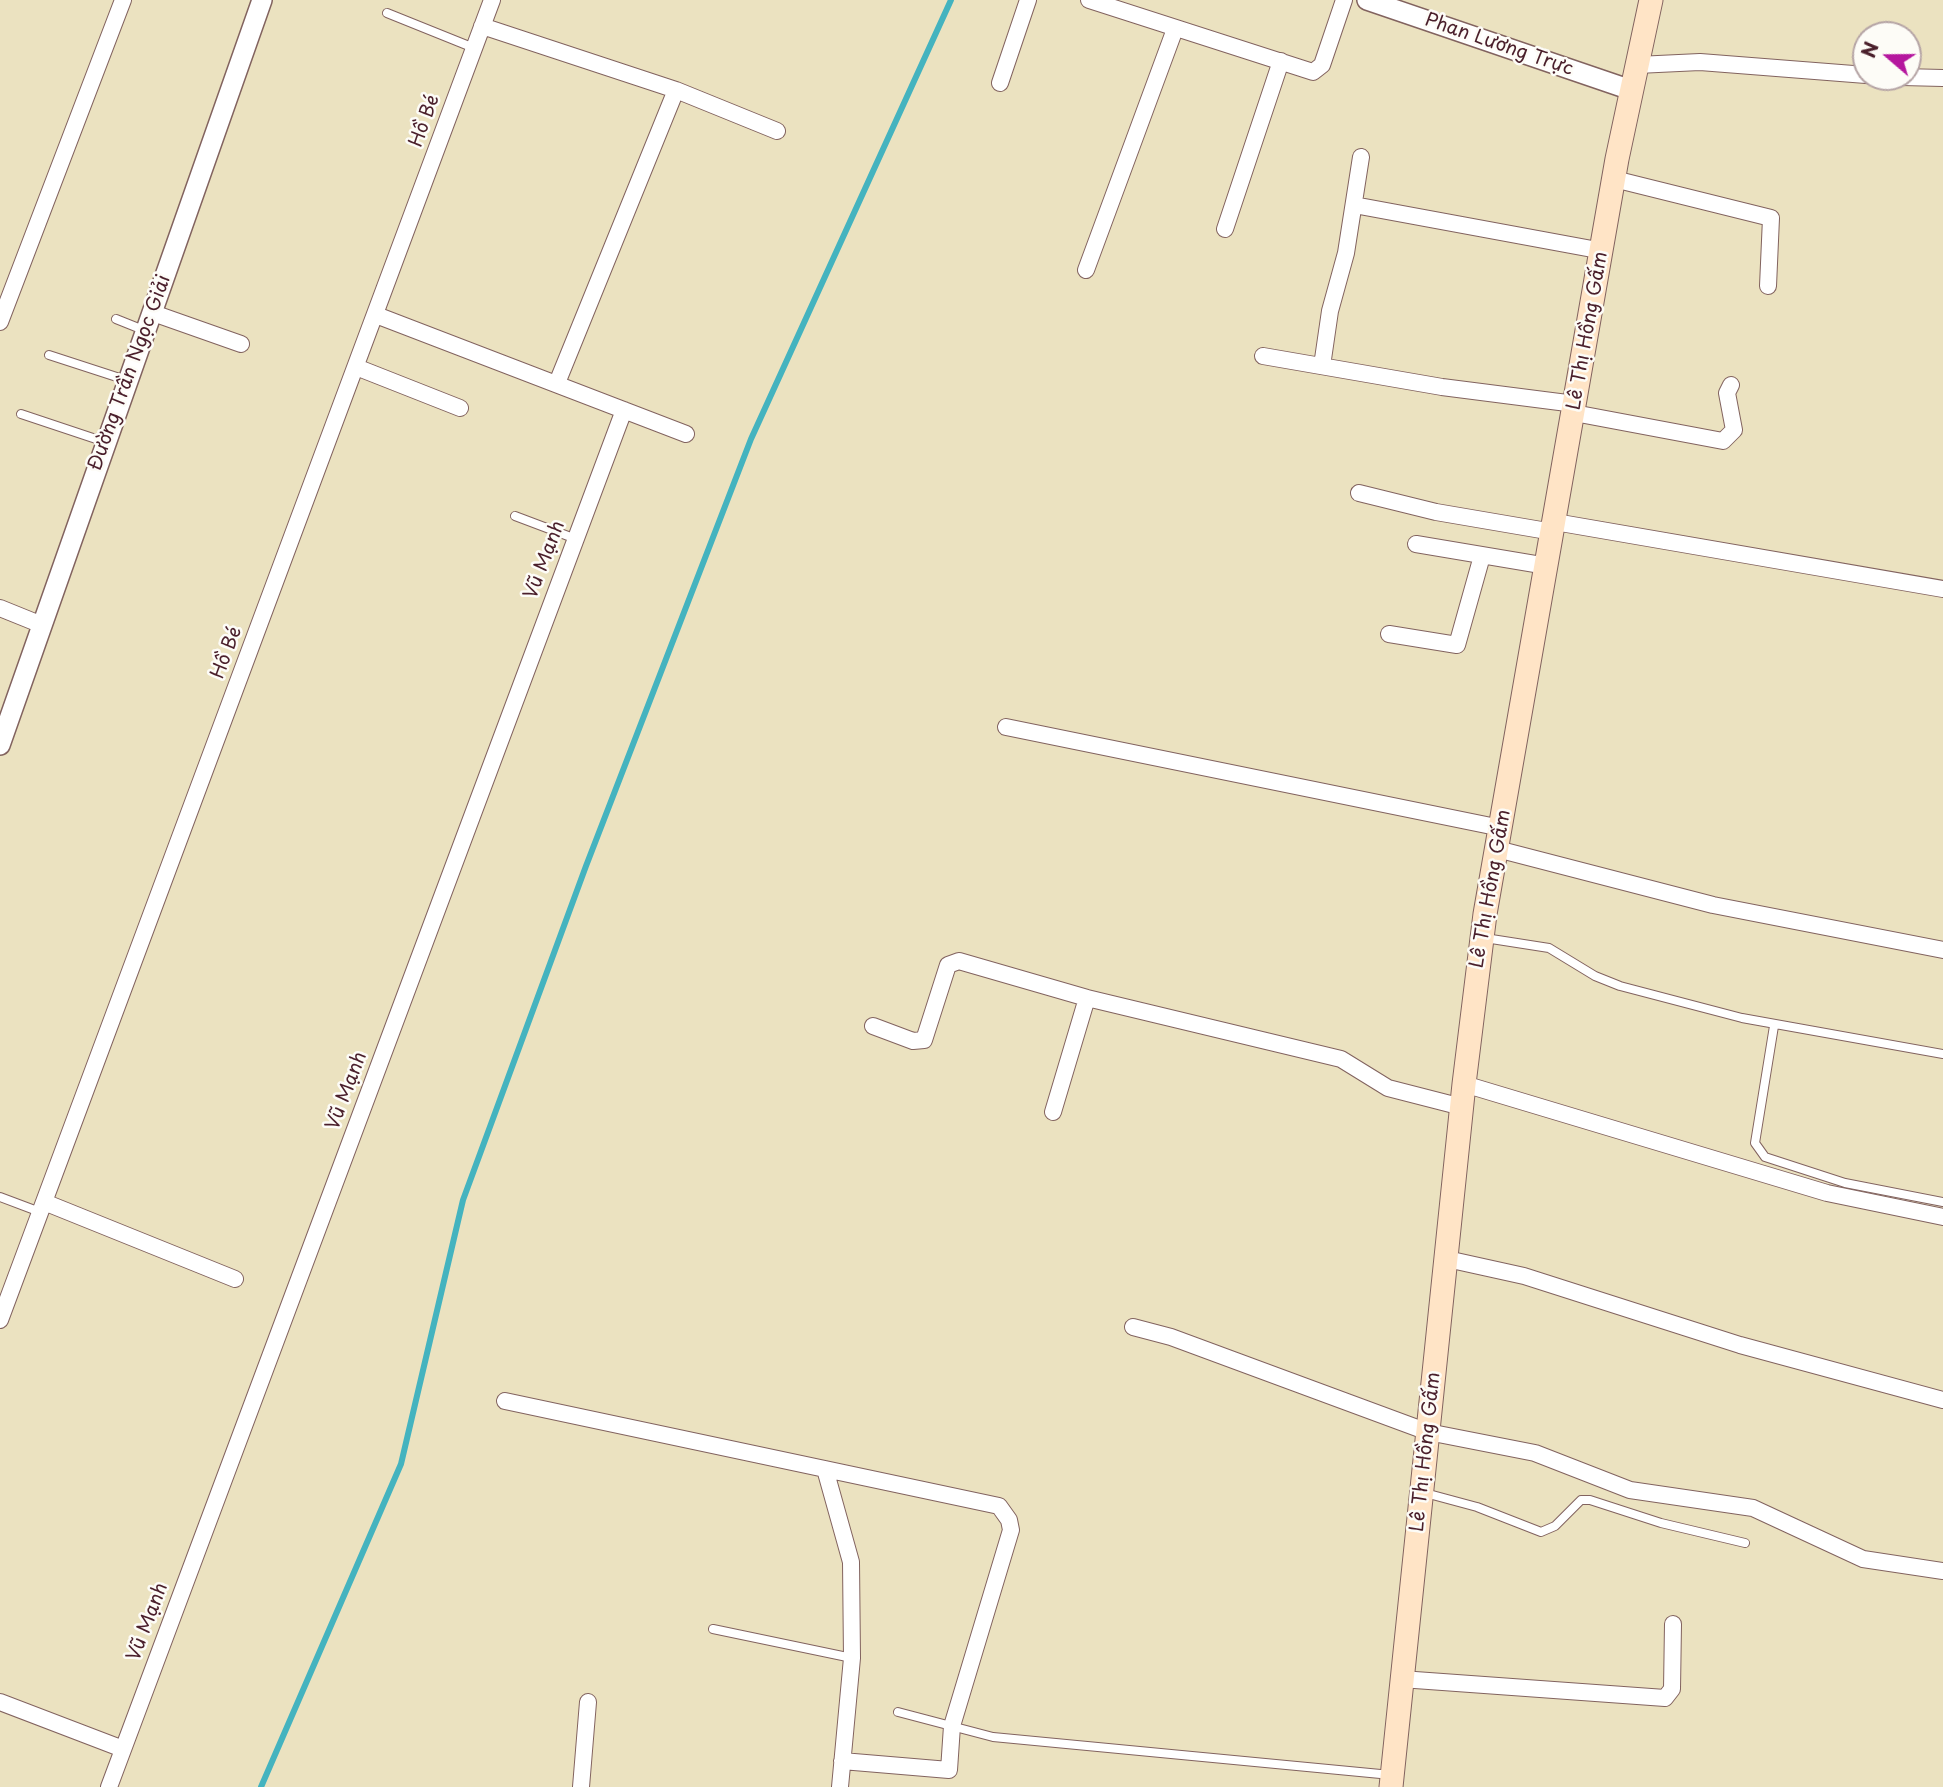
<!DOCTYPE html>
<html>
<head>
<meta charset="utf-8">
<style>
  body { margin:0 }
  #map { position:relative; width:1943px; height:1787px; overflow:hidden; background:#ebe2c0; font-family:"Playpen Sans",sans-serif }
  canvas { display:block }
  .north { position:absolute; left:1852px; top:21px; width:70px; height:70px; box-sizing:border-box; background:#fdfcf7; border:2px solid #b5a4a5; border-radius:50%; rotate:290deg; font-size:19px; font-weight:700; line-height:28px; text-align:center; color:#4a1f2b }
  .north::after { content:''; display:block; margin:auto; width:24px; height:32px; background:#b5179e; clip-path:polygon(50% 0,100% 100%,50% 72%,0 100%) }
</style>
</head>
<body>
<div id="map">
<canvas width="1943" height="1787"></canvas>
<div class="north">N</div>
</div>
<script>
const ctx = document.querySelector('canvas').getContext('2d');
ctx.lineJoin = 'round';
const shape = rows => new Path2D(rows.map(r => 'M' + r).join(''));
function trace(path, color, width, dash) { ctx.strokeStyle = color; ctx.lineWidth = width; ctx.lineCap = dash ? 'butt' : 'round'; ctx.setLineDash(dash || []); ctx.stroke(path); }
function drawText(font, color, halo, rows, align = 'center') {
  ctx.font = font + ' "Playpen Sans",sans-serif'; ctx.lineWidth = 5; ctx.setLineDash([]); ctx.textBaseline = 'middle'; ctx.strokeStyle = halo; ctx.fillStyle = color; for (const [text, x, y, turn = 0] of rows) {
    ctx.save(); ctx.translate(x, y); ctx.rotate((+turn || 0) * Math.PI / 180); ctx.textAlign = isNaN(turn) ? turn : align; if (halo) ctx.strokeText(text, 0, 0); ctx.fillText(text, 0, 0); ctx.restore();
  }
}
trace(shape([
  [261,1787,401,1464,463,1200,586,866,751,439,951,0]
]), '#44b3bf', 6);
const service = shape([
  [387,13,474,48],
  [116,319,146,331],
  [49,355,129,381],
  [21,414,105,442],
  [515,516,576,539],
  [1485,938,1549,948,1595,976,1620,986,1742,1018,1943,1054],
  [1774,1026,1755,1143,1765,1157,1845,1183,1943,1202],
  [0,1197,40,1212],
  [1425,1493,1477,1507,1541,1532,1555,1526,1581,1500,1590,1500,1661,1523,1745,1543],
  [713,1629,852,1658],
  [898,1712,993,1737,1391,1775]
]);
const minor = shape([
  [1089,0,1313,72,1322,65,1344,0],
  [482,26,676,90,777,131],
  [1637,65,1700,62,1866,75],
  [1902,77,1943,78],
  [1000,83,1028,0],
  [1614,179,1771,218,1768,286],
  [1354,205,1603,251],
  [1225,229,1281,61],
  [1086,270,1175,29],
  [153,313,241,344],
  [376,315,686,434],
  [0,322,123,0],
  [1263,356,1442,387,1575,404],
  [1322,366,1330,311,1346,253,1361,157],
  [356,367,460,408],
  [557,383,676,90],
  [1574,413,1723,441,1734,430,1727,393,1731,385],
  [1359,493,1436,512,1553,532],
  [1555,522,1943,589],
  [1416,544,1547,566],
  [0,608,42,625],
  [1389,634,1457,645,1482,556],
  [1006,727,1501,828],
  [1497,849,1713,905,1943,950],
  [873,1026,913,1041,924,1040,948,965,959,961,1087,998,1341,1059,1388,1088,1462,1107],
  [1464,1084,1827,1193,1943,1217],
  [1053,1112,1087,998],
  [44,1202,235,1279],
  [1447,1259,1524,1276,1740,1345,1943,1400],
  [0,1320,492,0],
  [1133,1327,1171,1337,1428,1432,1535,1453,1630,1490,1753,1508,1863,1559,1943,1571],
  [505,1401,999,1506,1009,1520,1011,1530,952,1726,949,1770,842,1761],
  [825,1469,851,1562,852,1658,840,1787],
  [1401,1679,1665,1698,1672,1689,1673,1624],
  [0,1702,123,1749],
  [109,1787,624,410],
  [581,1787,588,1702]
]);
const tertiary = shape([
  [1367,0,1631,90],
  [0,745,262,0]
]);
const secondary = shape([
  [1391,1787,1464,1084,1485,914,1617,159,1651,0]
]);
trace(service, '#82635f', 10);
trace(minor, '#82635f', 18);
trace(tertiary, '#82635f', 22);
trace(secondary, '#82635f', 25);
trace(service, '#fff', 8);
trace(minor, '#fff', 16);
trace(tertiary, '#fff', 19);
trace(secondary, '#ffe4c6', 23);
drawText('19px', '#4a1f2b', '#fdfcf7', [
  ["Phan Lương Trực",1499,45,19],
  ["Hồ Bé",425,121,-70],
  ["Lê Thị Hồng Gấm",1588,331,-80],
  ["Đường Trần Ngọc Giải",130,373,-70],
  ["Vũ Mạnh",545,560,-69],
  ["Hồ Bé",227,653,-69],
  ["Lê Thị Hồng Gấm",1491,889,-80],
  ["Vũ Mạnh",347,1091,-69],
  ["Lê Thị Hồng Gấm",1426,1452,-84],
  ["Vũ Mạnh",148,1622,-69]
]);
</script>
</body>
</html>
